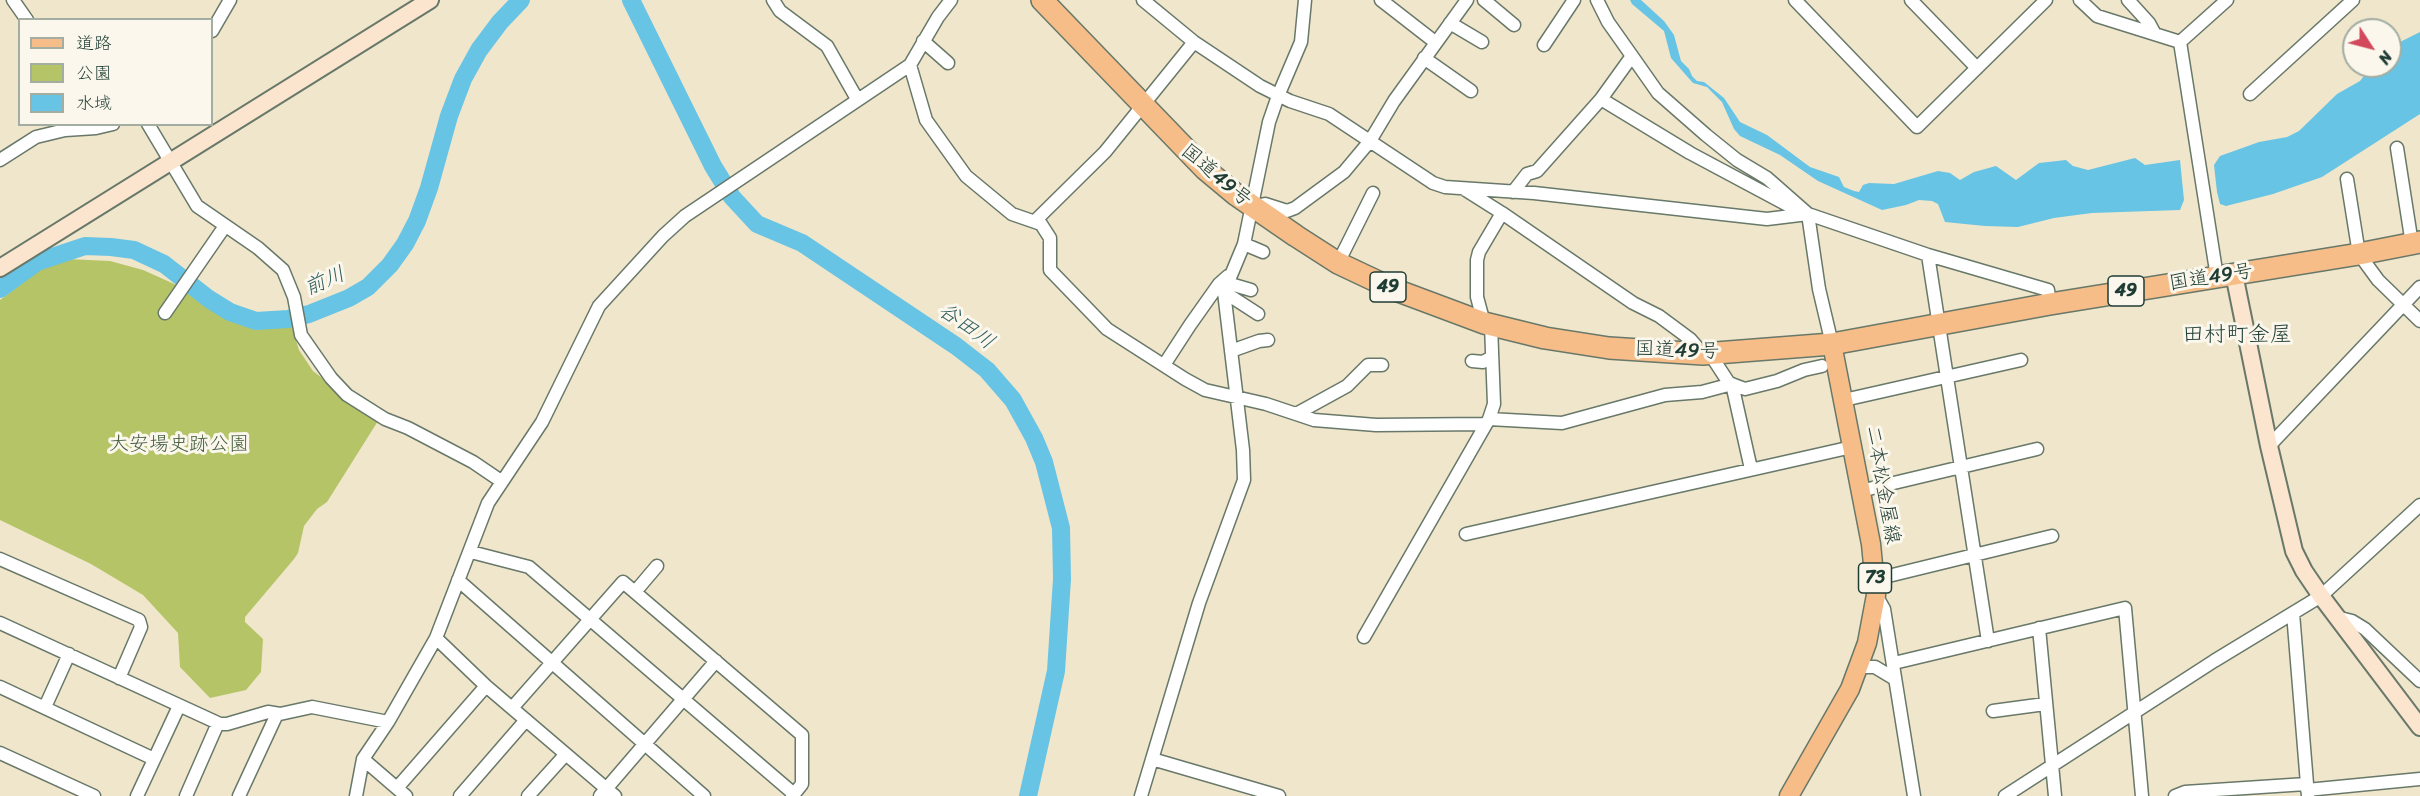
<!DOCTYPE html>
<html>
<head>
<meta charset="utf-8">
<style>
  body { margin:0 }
  #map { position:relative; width:2420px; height:796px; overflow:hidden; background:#f0e6cb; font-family:Sriracha,"Klee One",sans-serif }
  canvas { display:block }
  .legend { position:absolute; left:18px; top:18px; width:195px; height:108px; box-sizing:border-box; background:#fbf7ec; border:2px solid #a3ada2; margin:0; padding:8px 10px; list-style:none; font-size:18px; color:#1f3d34 }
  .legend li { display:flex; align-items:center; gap:12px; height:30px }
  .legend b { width:30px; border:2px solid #a3ada2 }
  .north { position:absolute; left:2342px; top:18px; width:60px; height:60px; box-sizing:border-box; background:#fbf7ec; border:2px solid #a3ada2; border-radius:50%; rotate:126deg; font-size:16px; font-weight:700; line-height:24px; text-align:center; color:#1f3d34 }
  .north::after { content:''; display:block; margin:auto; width:21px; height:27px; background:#d1495b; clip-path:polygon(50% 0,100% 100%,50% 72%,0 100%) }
</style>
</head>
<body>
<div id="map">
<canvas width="2420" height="796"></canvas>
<ul class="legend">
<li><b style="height:8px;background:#f7bd88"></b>道路</li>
<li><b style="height:16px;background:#b5c466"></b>公園</li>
<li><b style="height:16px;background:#67c4e5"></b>水域</li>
</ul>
<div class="north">N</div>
</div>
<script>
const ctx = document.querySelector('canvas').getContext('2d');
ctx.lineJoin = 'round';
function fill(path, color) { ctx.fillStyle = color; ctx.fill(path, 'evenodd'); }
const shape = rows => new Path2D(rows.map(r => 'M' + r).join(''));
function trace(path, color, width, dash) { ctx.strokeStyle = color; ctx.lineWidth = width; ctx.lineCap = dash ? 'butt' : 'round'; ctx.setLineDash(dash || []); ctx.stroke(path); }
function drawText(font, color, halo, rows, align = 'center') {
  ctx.font = font + ' Sriracha,"Klee One",sans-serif'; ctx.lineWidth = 6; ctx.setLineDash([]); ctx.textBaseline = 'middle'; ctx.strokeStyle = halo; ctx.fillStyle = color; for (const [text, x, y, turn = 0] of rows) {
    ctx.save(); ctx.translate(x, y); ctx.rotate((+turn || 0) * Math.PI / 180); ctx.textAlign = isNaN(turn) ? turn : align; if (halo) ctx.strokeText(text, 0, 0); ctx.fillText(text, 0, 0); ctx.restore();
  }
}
fill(shape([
  [67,259,110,261,143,270,201,296,291,324,299,350,313,371,378,421,327,502,317,509,304,526,298,553,294,559,245,617,245,622,263,639,261,672,246,690,210,698,180,667,178,633,143,595,91,564,0,520,0,300,41,269]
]), '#b5c466');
fill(shape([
  [1630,0,1641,0,1664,21,1674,35,1681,61,1689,69,1692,76,1697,81,1704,82,1724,98,1740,122,1767,135,1810,167,1839,177,1844,187,1854,191,1859,192,1863,185,1869,183,1894,184,1938,171,1950,173,1960,180,1974,172,1996,166,2016,180,2039,163,2066,160,2073,166,2088,170,2135,158,2145,165,2180,160,2184,200,2180,210,2092,213,2054,218,2018,227,1985,226,1945,222,1938,204,1932,201,1919,200,1906,205,1882,210,1818,181,1780,155,1740,136,1734,129,1722,102,1707,87,1693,83,1685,74,1671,58,1664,31,1632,4],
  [2420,32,2420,114,2322,177,2273,194,2226,206,2220,204,2217,192,2214,165,2220,156,2259,142,2287,137,2299,131,2337,94,2360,81,2372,66,2390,66,2390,47]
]), '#67c4e5');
trace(shape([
  [631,0,713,166,732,197,757,224,802,243,956,346,987,370,1013,400,1034,438,1044,462,1061,528,1062,579,1056,671,1028,796],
  [0,289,37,262,85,246,111,247,134,250,164,264,209,299,230,312,256,321,288,319,309,314,349,298,368,287,390,265,405,244,417,221,429,188,449,116,463,79,479,50,500,22,521,0]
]), '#67c4e5', 18);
const street = shape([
  [13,0,27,20],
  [773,0,780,11,827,46,857,99],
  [1143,0,1194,42,1260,86,1290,101,1329,114,1433,183,1445,187,1534,193,1767,219,1808,214,1928,255,2048,290,2050,304],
  [1381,0,1435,42],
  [1484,0,1514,25],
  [1795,0,1917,127,2046,0],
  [1911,0,1977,68],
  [2080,0,2097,16,2180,42],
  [2128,0,2149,23,2155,34],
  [1450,23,1482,42],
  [212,31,230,0],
  [923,41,948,63],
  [2180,42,2217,277],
  [2180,42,2227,0],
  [1544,45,1574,0],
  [1632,56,1658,93,1706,135,1737,160,1767,178,1808,214,1819,289,1832,344],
  [1424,58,1471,91],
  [910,65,926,120,966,176,1012,214,1041,224,1050,238,1050,270,1107,329,1185,379,1205,390,1266,404,1296,414,1347,386,1368,365,1382,365],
  [2250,94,2353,0],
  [1601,99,1690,153,1793,208],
  [148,124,197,206,258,248,283,270,294,297,301,335,331,378,347,395,385,419,408,428,473,462,501,481],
  [2397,148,2412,244],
  [0,160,36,137,65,130,96,128,113,124],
  [2347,179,2359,254,2378,280,2420,321],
  [1464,189,1502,213,1633,303,1659,316,1690,339,1703,354],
  [1513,192,1527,174,1537,171,1601,99,1632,56,1608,22,1597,0],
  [1256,206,1265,204,1287,211,1295,208,1344,172,1370,141,1394,101,1467,0],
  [1036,220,1105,152,1194,42],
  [1244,244,1263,252],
  [1928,255,1988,641],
  [1338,263,1373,193],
  [1227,283,1251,290],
  [1224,292,1258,314],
  [165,313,225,226],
  [1484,323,1477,297,1477,260,1479,252,1502,213],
  [1231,351,1259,341,1268,340],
  [1710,354,1729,383,1745,389,1777,381,1804,370,1822,366],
  [1472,361,1483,362,1492,357],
  [1164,365,1190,325,1219,284,1228,276],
  [1844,400,2021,360],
  [1296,414,1314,420,1376,425,1485,424],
  [1489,419,1562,423,1665,395,1702,392,1732,384,1751,469],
  [2269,446,2420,287],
  [1860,491,2037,449],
  [1466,534,1852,447],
  [471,552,529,567,794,794,792,796],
  [0,559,139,620,141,627,119,678],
  [1876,579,2052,536],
  [458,580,704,796],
  [635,592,657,566],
  [1876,595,1884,609,1914,796],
  [2293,613,2308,796],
  [2336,617,2352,621,2365,629,2420,681],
  [0,623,220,724,227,724,268,712,280,714,312,707,388,722],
  [2039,628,2055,796],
  [1364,637,1489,419,1494,404,1491,325],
  [436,638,486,686,615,796],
  [1894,663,2125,608,2142,796],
  [1860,667,1875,667,1895,679],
  [0,687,154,759],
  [45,707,69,654],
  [512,708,623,582,802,735,802,784,794,794],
  [1993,711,2045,704],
  [0,753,94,796],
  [363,759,406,796],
  [1152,759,1279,796],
  [397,788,486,686],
  [2307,790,2420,779],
  [137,796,179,706],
  [186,796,218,723],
  [239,796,277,714],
  [356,796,363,759,388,722,436,638,488,503,542,422,599,306,663,236,685,216,910,65,938,17,951,0],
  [460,796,526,720],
  [528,796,565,755],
  [600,796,716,661],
  [1141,796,1199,603,1244,480,1243,450,1224,292,1244,244,1269,122,1278,96,1301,42,1305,0],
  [2005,796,2214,661,2321,596,2420,505],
  [2175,796,2185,792,2306,784]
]);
const secondary = shape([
  [0,268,430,0],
  [2234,274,2269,446,2294,551,2304,571,2321,596,2420,727]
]);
const primary = shape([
  [1789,796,1850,689,1867,643,1876,595,1871,544,1832,344]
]);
const highway = shape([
  [1042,0,1205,169,1235,194,1296,236,1338,263,1393,289,1484,323,1545,338,1609,348,1703,354,1832,344,2050,304,2359,254,2420,242]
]);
trace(street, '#687869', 15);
trace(secondary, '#687869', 20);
trace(primary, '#687869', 21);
trace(highway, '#687869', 24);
trace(street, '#fff', 12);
trace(secondary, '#fce5cf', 16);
trace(primary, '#f7bd88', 18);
trace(highway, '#f7bd88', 21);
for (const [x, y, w] of [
  [1388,287,36],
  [2126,291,36],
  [1875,578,33]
]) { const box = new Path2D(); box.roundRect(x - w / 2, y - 15, w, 30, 4.5); ctx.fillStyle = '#fbf7ec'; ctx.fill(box); trace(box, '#1f3d34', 1.5); }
drawText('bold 18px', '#1f3d34', null, [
  ["49",1388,287],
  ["49",2126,291],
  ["73",1875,578]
]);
drawText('20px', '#1f3d34', '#fbf7ec', [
  ["国道49号",1216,176,40],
  ["国道49号",2211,278,-9],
  ["国道49号",1677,351,2],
  ["二本松金屋線",1882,485,80]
]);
drawText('20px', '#445f40', '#fbf7ec', [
  ["大安場史跡公園",179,445]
]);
drawText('italic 21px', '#315f60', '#fbf7ec', [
  ["前川",325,282,-23],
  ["谷田川",966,327,36]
]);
drawText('22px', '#1f3d34', '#fbf7ec', [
  ["田村町金屋",2237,335]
]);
</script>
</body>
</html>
